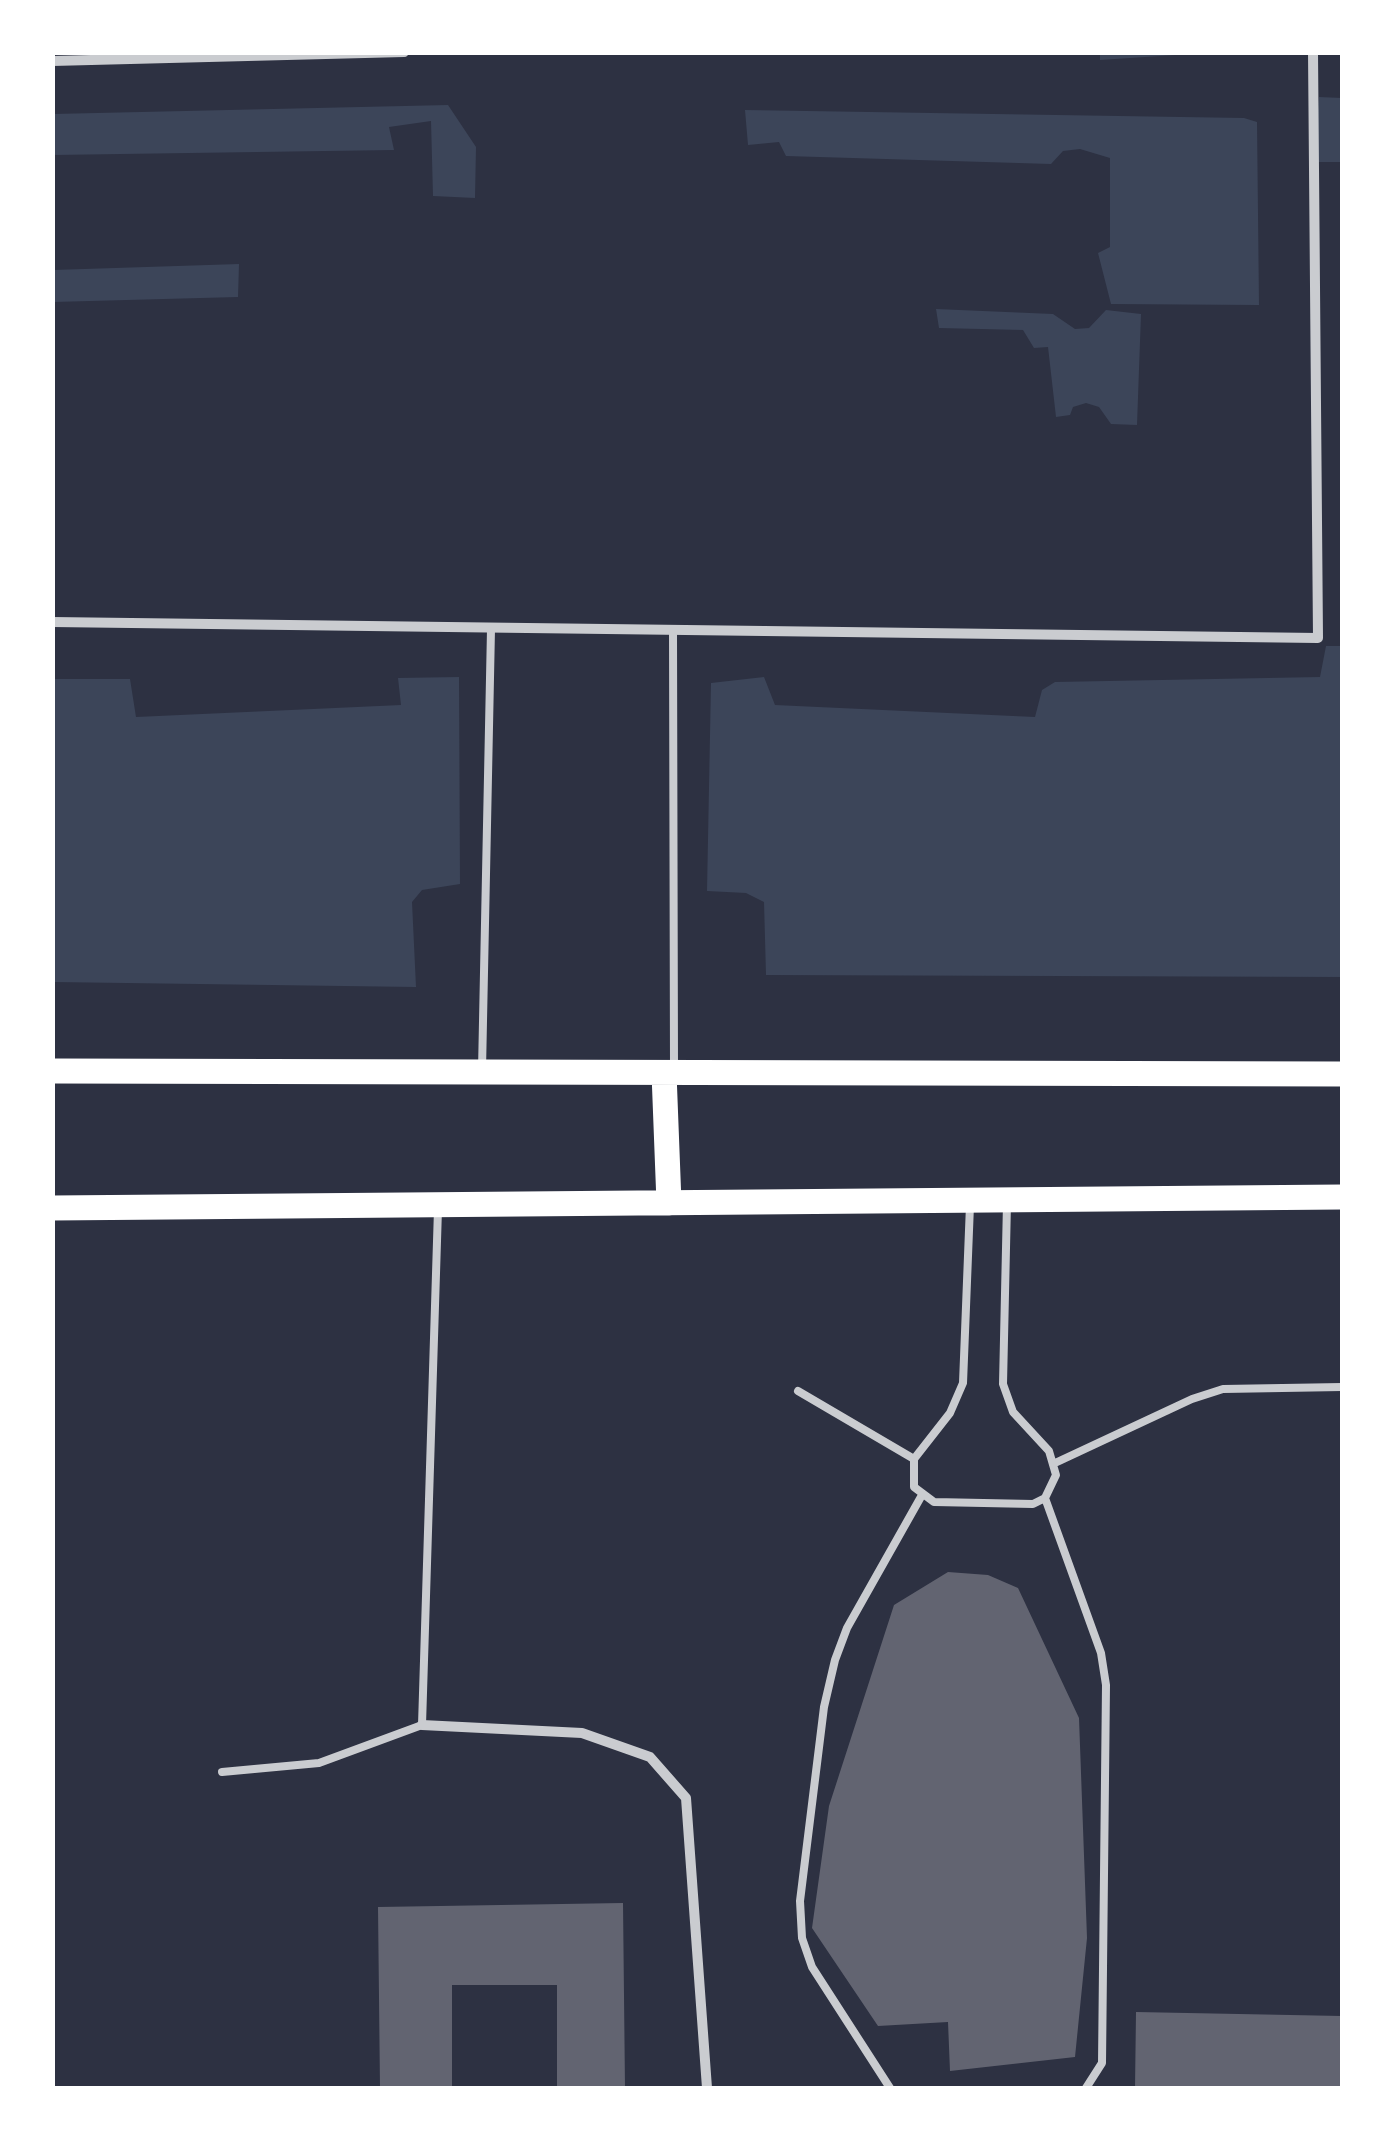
<!DOCTYPE html>
<html>
<head>
<meta charset="utf-8">
<style>
  body { margin:0 }
  #map { position:relative; width:1395px; height:2141px; overflow:hidden; background:#2d3142; font-family:"Fira Sans Condensed",sans-serif }
  canvas { display:block }
  .frame { position:absolute; inset:0; border:55px solid #fff; pointer-events:none }
</style>
</head>
<body>
<div id="map">
<canvas width="1395" height="2141"></canvas>
<div class="frame"></div>
</div>
<script>
const ctx = document.querySelector('canvas').getContext('2d');
ctx.lineJoin = 'round';
function fill(path, color) { ctx.fillStyle = color; ctx.fill(path, 'evenodd'); }
const shape = rows => new Path2D(rows.map(r => 'M' + r).join(''));
function trace(path, color, width, dash) { ctx.strokeStyle = color; ctx.lineWidth = width; ctx.lineCap = dash ? 'butt' : 'round'; ctx.setLineDash(dash || []); ctx.stroke(path); }
fill(shape([
  [1100,53,1100,52,1205,53,1100,60],
  [1319,97,1342,98,1342,162,1314,162],
  [448,105,476,147,475,198,433,196,431,121,389,127,394,150,53,155,53,114],
  [745,110,1244,118,1257,122,1259,305,1111,304,1098,253,1110,247,1110,158,1080,149,1063,151,1051,164,786,156,779,142,748,145],
  [239,264,238,297,53,302,53,270],
  [936,309,1053,314,1075,329,1089,328,1106,310,1141,314,1137,425,1111,424,1099,407,1086,403,1073,407,1070,415,1056,417,1048,347,1034,348,1023,330,939,328],
  [1326,646,1342,646,1342,977,766,975,764,902,746,893,707,891,711,683,764,677,775,705,1035,717,1042,690,1055,682,1320,677],
  [459,677,460,884,422,890,412,902,416,987,53,982,53,679,130,679,136,717,401,705,398,678]
]), '#3c4559');
fill(shape([
  [948,1572,988,1575,1018,1588,1079,1718,1087,1938,1075,2057,950,2071,948,2022,878,2026,812,1928,829,1806,894,1605],
  [623,1903,625,2088,557,2088,557,1985,452,1985,452,2088,380,2088,378,1907],
  [1136,2012,1342,2016,1342,2088,1135,2088]
]), '#626471');
trace(shape([
  [673,632,674,1068],
  [482,1070,491,629],
  [970,1205,963,1383,950,1413,914,1459,914,1487,934,1502,1033,1504,1045,1498,1056,1475,1049,1451,1013,1412,1003,1384,1007,1203],
  [798,1391,914,1459],
  [1055,1463,1192,1399,1223,1389,1342,1387],
  [1045,1498,1101,1653,1106,1685,1102,2063,1086,2088],
  [222,1772,319,1763,422,1725,438,1209],
  [890,2088,812,1967,802,1938,800,1901,824,1707,835,1660,847,1628,922,1495]
]), '#caccd0', 8);
trace(shape([
  [52,61,404,52],
  [52,622,1318,638,1313,52],
  [422,1725,582,1733,650,1757,686,1798,707,2088]
]), '#caccd0', 10);
trace(shape([
  [52,1071,1342,1074],
  [664,1073,669,1203],
  [52,1208,1342,1197]
]), '#fff', 25);
</script>
</body>
</html>
